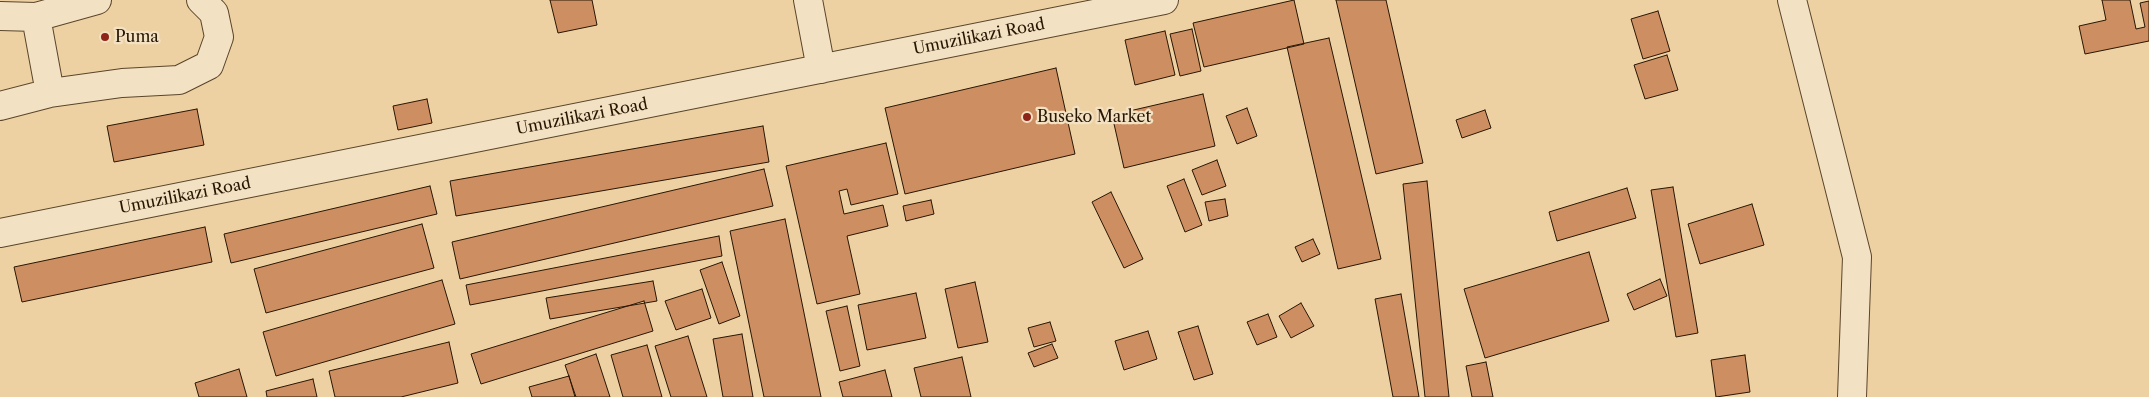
<!DOCTYPE html>
<html>
<head>
<meta charset="utf-8">
<style>
  body { margin:0 }
  canvas { display:block; background:#edd1a2 }
</style>
</head>
<body>
<canvas width="2149" height="397"></canvas>
<script>
const ctx = document.querySelector('canvas').getContext('2d');
ctx.lineJoin = 'round';
function fill(path, color) { ctx.fillStyle = color; ctx.fill(path, 'evenodd'); }
const shape = rows => new Path2D(rows.map(r => 'M' + r).join(''));
function trace(path, color, width, dash) { ctx.strokeStyle = color; ctx.lineWidth = width; ctx.lineCap = dash ? 'butt' : 'round'; ctx.setLineDash(dash || []); ctx.stroke(path); }
function drawText(font, color, halo, rows, align = 'center') {
  ctx.font = font + ' "Libre Caslon Text",serif'; ctx.lineWidth = 4.5; ctx.setLineDash([]); ctx.textBaseline = 'middle'; ctx.strokeStyle = halo; ctx.fillStyle = color; for (const [text, x, y, turn = 0] of rows) {
    ctx.save(); ctx.translate(x, y); ctx.rotate((+turn || 0) * Math.PI / 180); ctx.textAlign = isNaN(turn) ? turn : align; if (halo) ctx.strokeText(text, 0, 0); ctx.fillText(text, 0, 0); ctx.restore();
  }
}
const building = shape([
  [550,0,592,0,597,25,558,33,550,0],
  [1294,0,1304,44,1204,67,1193,23,1294,0],
  [1336,0,1386,0,1423,163,1376,174,1336,0],
  [2102,0,2130,0,2136,29,2145,27,2140,3,2149,1,2149,41,2085,54,2079,26,2106,20,2102,0],
  [1658,11,1670,51,1643,59,1631,19,1658,11],
  [1192,29,1201,71,1180,76,1170,34,1192,29],
  [1165,31,1175,75,1135,85,1125,40,1165,31],
  [1329,38,1381,259,1338,269,1287,47,1329,38],
  [1667,55,1678,90,1645,99,1634,65,1667,55],
  [1056,68,1075,154,905,194,885,108,1056,68],
  [1203,94,1215,146,1124,168,1112,115,1203,94],
  [427,99,432,123,398,130,393,106,427,99],
  [1247,108,1257,136,1237,144,1226,116,1247,108],
  [197,109,204,145,114,162,107,126,197,109],
  [1485,110,1491,128,1462,138,1456,120,1485,110],
  [763,126,769,162,456,216,450,181,763,126],
  [886,143,898,194,851,205,847,189,839,191,844,214,883,205,888,226,847,236,860,294,817,304,786,166,886,143],
  [1217,160,1226,186,1202,195,1192,170,1217,160],
  [764,169,773,206,460,279,452,242,764,169],
  [1184,179,1202,225,1185,232,1167,186,1184,179],
  [1427,181,1449,397,1425,397,1403,184,1427,181],
  [430,186,437,214,231,263,224,234,430,186],
  [1673,187,1698,333,1676,337,1651,190,1673,187],
  [1627,188,1636,218,1557,241,1549,212,1627,188],
  [1111,192,1143,259,1124,268,1092,202,1111,192],
  [1225,199,1228,216,1209,221,1205,202,1225,199],
  [931,200,934,214,906,221,903,206,931,200],
  [1752,204,1764,245,1700,264,1688,224,1752,204],
  [785,219,821,397,764,397,730,231,785,219],
  [422,224,434,268,266,313,254,269,422,224],
  [205,227,212,262,22,302,14,267,205,227],
  [719,236,722,256,470,305,466,285,719,236],
  [1313,239,1320,254,1302,262,1295,247,1313,239],
  [1589,252,1609,321,1485,358,1464,289,1589,252],
  [722,262,740,316,719,324,700,270,722,262],
  [1660,279,1667,296,1634,310,1627,294,1660,279],
  [442,280,455,324,276,376,263,332,442,280],
  [653,281,657,301,550,319,546,298,653,281],
  [975,282,988,342,958,348,945,289,975,282],
  [702,289,711,318,676,330,665,301,702,289],
  [916,293,926,338,867,350,858,305,916,293],
  [1401,294,1419,397,1393,397,1375,299,1401,294],
  [644,301,653,331,481,384,471,354,644,301],
  [1301,303,1314,326,1291,338,1279,316,1301,303],
  [847,306,860,366,840,371,826,311,847,306],
  [1268,314,1277,337,1257,345,1247,322,1268,314],
  [1050,322,1056,341,1034,347,1028,328,1050,322],
  [1198,326,1213,374,1194,380,1178,332,1198,326],
  [1148,331,1157,359,1124,370,1115,341,1148,331],
  [742,334,753,397,723,397,713,339,742,334],
  [688,336,707,397,671,397,655,346,688,336],
  [449,342,458,383,401,397,335,397,329,371,449,342],
  [1052,344,1058,358,1034,367,1028,353,1052,344],
  [647,345,662,397,623,397,611,355,647,345],
  [596,354,610,397,576,397,565,365,596,354],
  [1745,355,1750,392,1716,397,1711,360,1745,355],
  [962,357,971,397,921,397,914,368,962,357],
  [1486,362,1493,397,1472,397,1466,366,1486,362],
  [239,369,247,397,199,397,195,383,239,369],
  [885,370,892,397,843,397,839,382,885,370],
  [569,376,575,397,532,397,529,387,569,376],
  [313,379,317,397,267,397,266,391,313,379]
]);
fill(building, '#cd8e62');
trace(building, '#291602', 1);
const minor = shape([
  [808,0,821,69],
  [1792,0,1857,257,1852,397],
  [0,16,36,17,50,93,0,106],
  [36,17,97,0],
  [50,93,122,83,179,80,209,65,219,37,214,13,201,0],
  [0,233,1164,0]
]);
trace(minor, '#5a452a', 30);
trace(minor, '#f3e1c3', 28);
for (const [x, y, r, color] of [
  [105,37,5,"#8f2418"],
  [1027,117,5,"#8f2418"]
]) { const dot = new Path2D(); dot.arc(x, y, r, 0, 2 * Math.PI); ctx.fillStyle = color; ctx.fill(dot); trace(dot, '#f3e1c3', 2); }
drawText('16px', '#291602', '#f3e1c3', [
  ["Puma",115,37],
  ["Buseko Market",1037,117]
], 'left');
drawText('16px', '#291602', '#f3e1c3', [
  ["Umuzilikazi Road",979,37,-11],
  ["Umuzilikazi Road",582,117,-11],
  ["Umuzilikazi Road",185,196,-11]
]);
</script>
</body>
</html>
